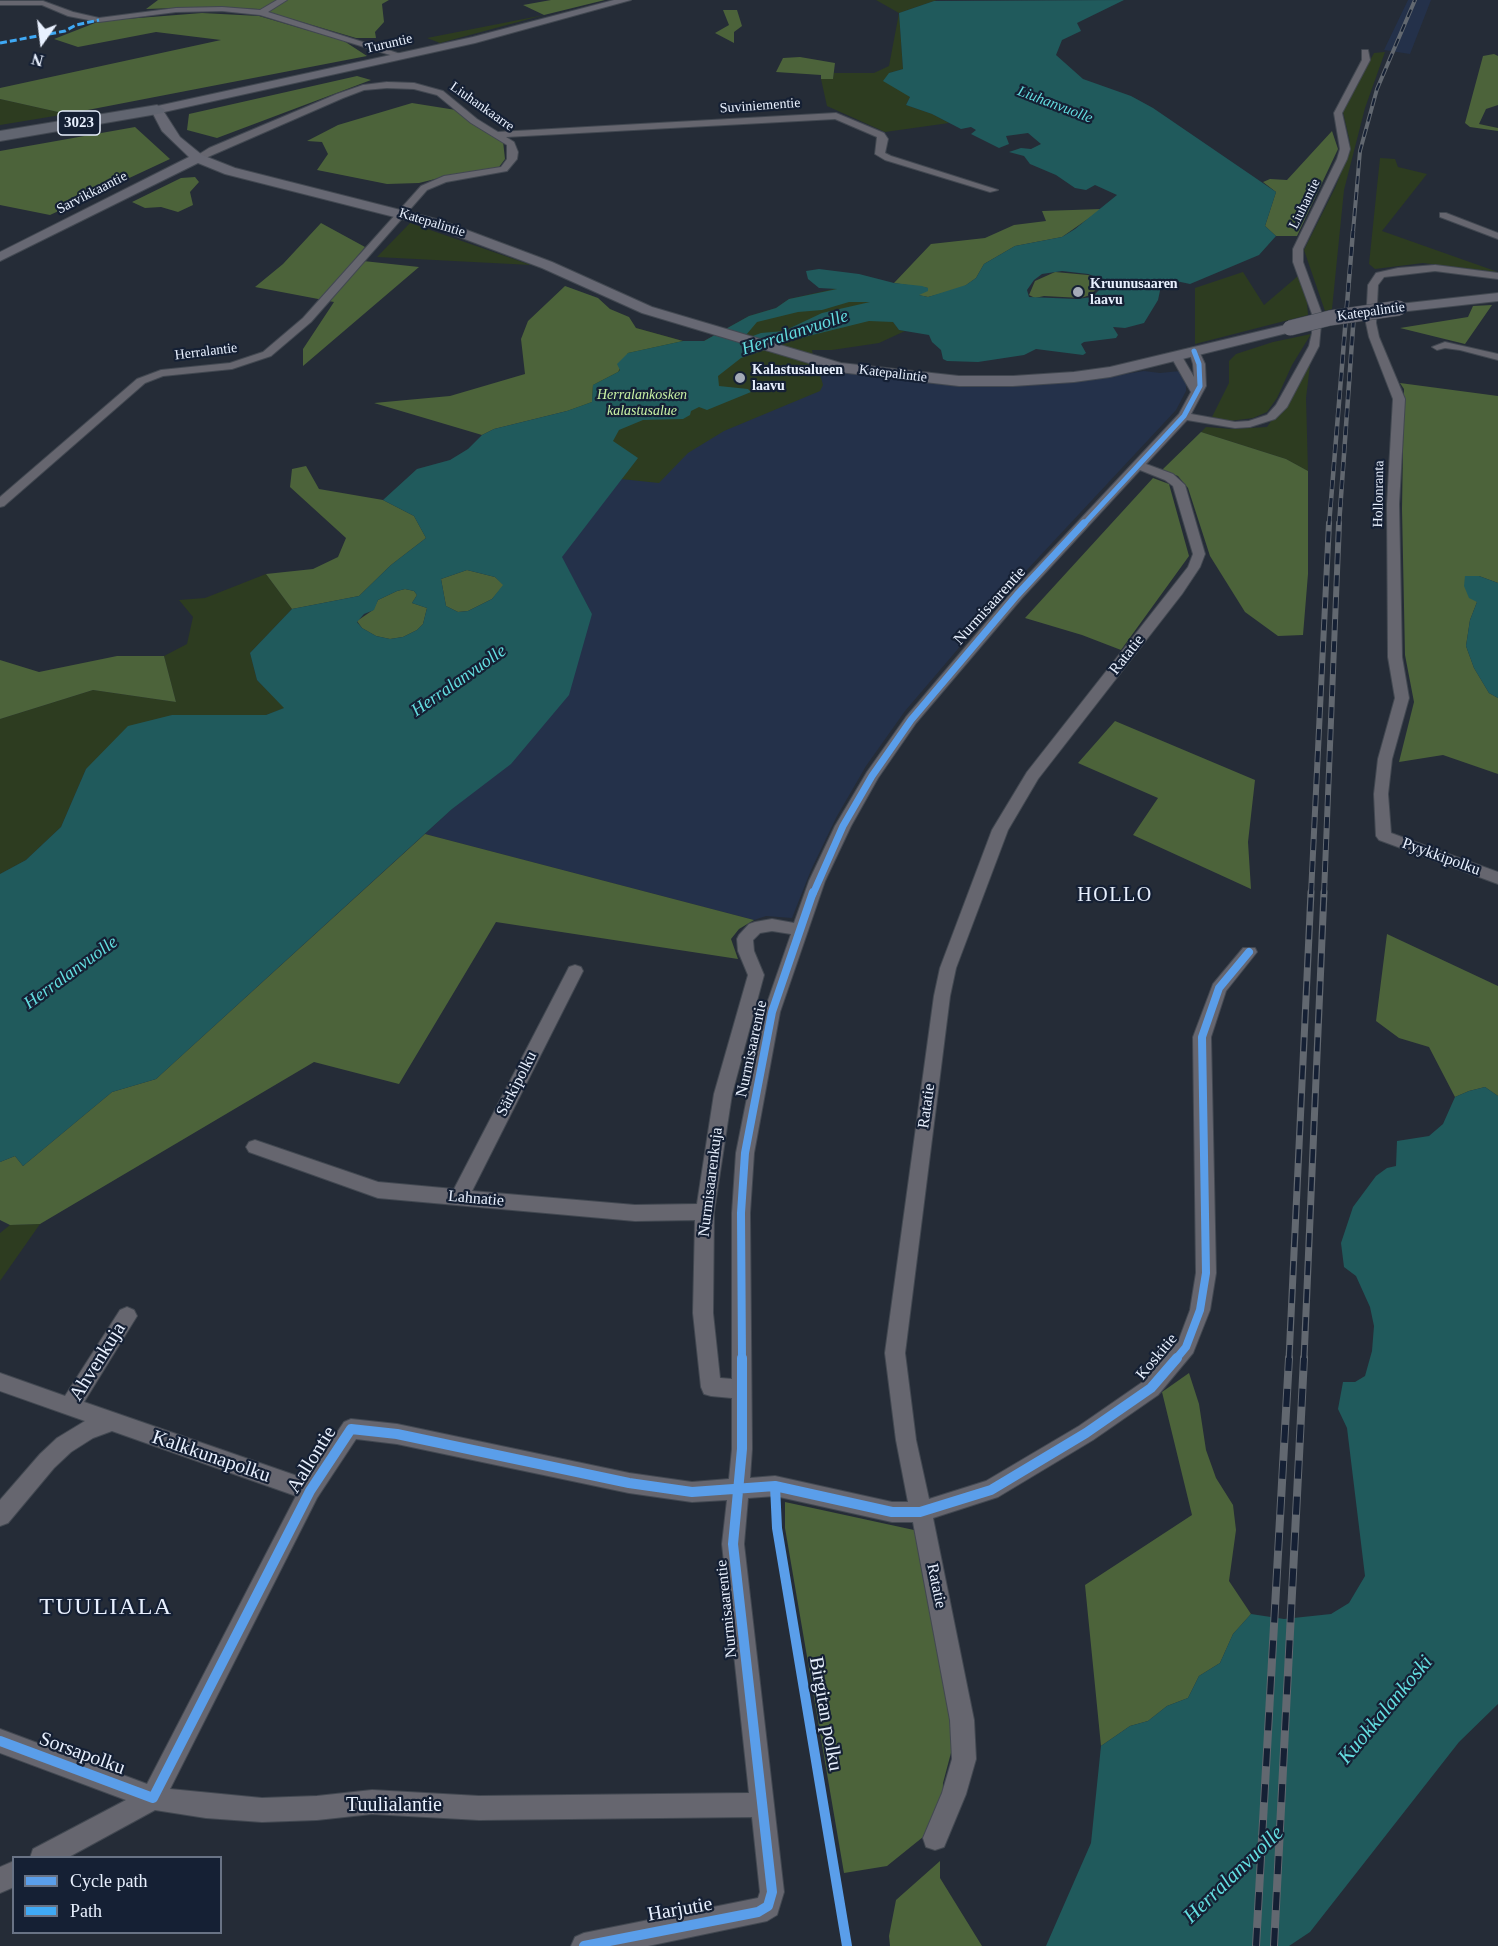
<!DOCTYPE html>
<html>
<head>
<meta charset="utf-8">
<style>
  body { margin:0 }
  #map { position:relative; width:1498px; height:1946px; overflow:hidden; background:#252c37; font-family:"Times New Roman",serif }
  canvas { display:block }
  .legend { position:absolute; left:12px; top:1856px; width:210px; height:78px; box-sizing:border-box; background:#152034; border:2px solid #697385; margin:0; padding:8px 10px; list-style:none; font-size:18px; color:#e8f0fe }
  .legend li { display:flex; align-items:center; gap:12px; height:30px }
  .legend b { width:30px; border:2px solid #697385 }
  .north { position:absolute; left:12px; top:12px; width:60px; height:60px; -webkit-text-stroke:4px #152034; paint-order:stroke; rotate:194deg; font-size:16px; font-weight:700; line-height:24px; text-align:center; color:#e8f0fe }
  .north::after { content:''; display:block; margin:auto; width:21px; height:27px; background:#e8f0fe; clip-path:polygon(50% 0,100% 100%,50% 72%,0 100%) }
</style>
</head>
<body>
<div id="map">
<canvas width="1498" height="1946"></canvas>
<ul class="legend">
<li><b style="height:8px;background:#5a9eea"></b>Cycle path</li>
<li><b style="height:8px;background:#3fa9f5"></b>Path</li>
</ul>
<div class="north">N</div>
</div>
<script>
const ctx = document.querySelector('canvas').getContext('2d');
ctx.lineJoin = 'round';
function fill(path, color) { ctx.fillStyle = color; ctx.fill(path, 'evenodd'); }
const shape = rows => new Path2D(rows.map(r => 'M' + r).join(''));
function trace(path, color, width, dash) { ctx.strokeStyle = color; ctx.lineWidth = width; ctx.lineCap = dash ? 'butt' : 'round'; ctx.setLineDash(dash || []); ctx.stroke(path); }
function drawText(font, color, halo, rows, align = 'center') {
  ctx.font = font + ' "Times New Roman",serif'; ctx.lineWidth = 4.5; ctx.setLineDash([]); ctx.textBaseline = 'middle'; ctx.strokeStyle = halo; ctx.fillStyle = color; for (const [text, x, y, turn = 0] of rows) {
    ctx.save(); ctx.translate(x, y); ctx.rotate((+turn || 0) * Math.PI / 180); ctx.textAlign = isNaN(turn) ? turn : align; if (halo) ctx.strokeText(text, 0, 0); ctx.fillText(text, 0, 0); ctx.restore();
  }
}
fill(shape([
  [1408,0,1431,0,1410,54,1384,50],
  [764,350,821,368,872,377,962,385,1113,376,1144,371,1160,373,1180,371,1186,383,1186,391,1176,410,1010,588,905,711,866,766,837,816,811,870,792,918,766,916,754,920,425,834,452,809,592,614,561,557,637,458]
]), '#24314a');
fill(shape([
  [876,0,937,0,899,13,903,69,889,73,910,97,906,105,932,114,949,123,885,132,827,106,821,79,833,79,834,73,874,73,889,66,899,13],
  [544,15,440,43,427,38],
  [1385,52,1365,108,1344,190,1332,309,1325,311,1304,250,1335,188,1349,153,1350,142,1343,112,1374,53],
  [0,99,67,114,0,125],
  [1380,158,1395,159,1398,167,1427,174,1382,231,1498,272,1423,263,1375,269,1369,264],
  [410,223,531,265,377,257],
  [1243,272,1264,305,1298,276,1307,302,1308,315,1195,344,1195,288],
  [838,288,882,301,893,322,899,330,905,331,879,343,832,350,812,350,815,368,820,374,823,385,820,391,724,431,688,453,659,483,621,479,558,401,636,328,683,341,704,341,749,316,776,308,789,299],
  [1311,334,1292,365,1277,398,1267,412,1253,418,1230,421,1212,417,1229,383,1229,361,1236,354,1273,342],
  [1310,365,1306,398,1308,471,1286,459,1201,432,1206,427,1232,429,1267,427],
  [266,574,292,609,250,653,257,680,285,708,266,715,172,715,86,769,61,827,26,860,0,874,0,719,93,690,176,702,164,656,187,644,193,617,179,600,205,598],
  [40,1224,0,1281,0,1233,10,1225]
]), '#2d3c20');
fill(shape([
  [158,0,389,0,382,4,384,22,375,32,376,38,356,38,258,9,206,7,146,9],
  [551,0,605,0,544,15,523,5],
  [723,10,737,10,742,26,734,32,734,43,715,33,729,25],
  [202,13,259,16,344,41,367,56,67,114,0,99,0,88,221,40,156,32,78,47,54,39,100,21],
  [1494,54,1498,56,1498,105,1486,109,1479,124,1498,128,1498,131,1470,127,1465,123,1483,56],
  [800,57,835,63,833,79,821,79,821,75,776,72,783,58],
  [357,76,371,80,217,138,187,130,189,114],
  [412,103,456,110,503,141,505,159,499,167,481,173,447,176,419,183,387,184,317,170,328,154,322,142,307,141,338,125],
  [135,127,170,159,50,215,0,205,0,151],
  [1332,131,1338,149,1297,236,1276,236,1265,226,1276,192,1263,182,1270,179,1287,180],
  [195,177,199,182,190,192,193,205,178,212,161,207,145,208,132,202,181,178],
  [1102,209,1062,237,1015,246,984,264,976,278,962,288,928,297,918,295,928,288,894,283,931,244,985,238,1014,225,1046,221,1042,211],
  [321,223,365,247,354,260,419,267,303,366,303,349,334,302,255,287,283,264],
  [1055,272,1088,275,1100,281,1102,284,1090,295,1081,298,1044,296,1035,298,1029,295,1035,281],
  [565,286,598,298,610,309,629,317,636,328,683,341,628,353,618,372,593,385,592,402,567,411,494,429,482,435,374,403,450,396,525,374,521,339,528,321],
  [1492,305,1465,344,1400,328,1468,317,1473,306],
  [1400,383,1498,396,1498,583,1479,576,1465,576,1477,602,1470,620,1466,646,1474,668,1489,693,1498,698,1498,774,1443,755,1399,762,1414,702,1405,655,1402,509,1404,389],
  [1201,432,1286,459,1308,471,1308,574,1303,635,1278,636,1245,612,1210,556,1188,488,1178,476,1162,470],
  [306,466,319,489,383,500,414,516,426,538,391,565,359,596,292,609,266,574,313,569,338,557,346,538,290,487,292,469],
  [1153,478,1169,484,1189,556,1121,650,1082,635,1025,618],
  [467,570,495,577,504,585,492,599,468,611,458,612,446,606,441,579],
  [405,589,414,591,417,595,412,603,427,608,423,624,417,630,403,637,390,639,376,636,362,628,357,621,373,610,378,600,397,591],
  [117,656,164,656,176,702,93,690,0,719,0,660,39,672],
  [1115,721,1255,780,1248,842,1251,889,1133,835,1158,798,1078,763],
  [425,834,754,920,739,929,731,939,738,959,496,922,399,1084,314,1062,40,1224,10,1225,0,1220,0,1162,15,1156,23,1166,112,1092,156,1079],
  [1387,934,1498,986,1498,1096,1485,1087,1469,1091,1455,1097,1429,1047,1399,1038,1376,1021],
  [1189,1373,1199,1404,1206,1450,1216,1478,1233,1505,1236,1530,1229,1581,1251,1614,1233,1634,1220,1663,1199,1676,1188,1698,1167,1706,1148,1721,1130,1726,1101,1746,1085,1585,1192,1515,1162,1392],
  [785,1502,914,1530,954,1700,952,1749,943,1783,942,1813,923,1837,887,1866,844,1873,785,1528],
  [940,1861,940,1878,982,1946,890,1946,889,1936,896,1900]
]), '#4c633a');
fill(shape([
  [1124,0,1077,23,1081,31,1062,40,1056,55,1083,79,1131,96,1153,108,1276,192,1265,226,1276,236,1259,255,1190,284,1176,281,1161,286,1158,300,1144,323,1125,328,1113,327,1118,335,1116,338,1084,342,1081,344,1086,353,1083,355,1036,349,1024,355,978,362,947,361,943,359,941,350,932,342,929,335,899,330,893,322,869,321,772,345,764,350,741,358,718,376,719,386,748,389,751,392,707,410,699,407,691,411,690,415,683,419,643,420,619,430,613,441,638,458,562,557,592,614,569,695,511,764,452,809,156,1079,112,1092,23,1166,15,1156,0,1162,0,874,26,860,61,827,86,769,128,726,172,715,266,715,284,708,257,680,250,653,292,609,359,596,391,565,426,538,414,516,383,500,417,469,450,460,468,449,482,435,494,429,567,411,592,402,593,385,618,372,620,370,617,364,628,353,683,341,704,341,749,316,776,308,789,299,837,289,819,288,808,279,806,271,819,269,859,274,894,283,922,286,928,288,928,291,919,295,928,297,966,285,976,278,984,264,1015,246,1062,237,1075,229,1117,195,1095,185,1086,190,1075,188,1056,175,1030,164,1024,156,1009,152,1021,148,1031,149,1041,144,1028,133,1006,136,1009,144,999,148,971,134,976,130,971,127,961,129,932,114,906,105,910,97,883,81,889,73,903,69,899,13,934,1],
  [1062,271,1088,274,1099,278,1103,286,1092,297,1077,299,1029,297,1027,290,1034,280,1042,274],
  [849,302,870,302,822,313,784,331,761,333,750,337,746,335,757,322,798,312,822,310],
  [467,570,495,577,503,585,492,599,468,611,458,612,446,606,441,579],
  [405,589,414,591,417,595,412,603,427,608,423,624,417,630,403,637,390,639,376,636,362,628,357,622,364,614,374,610,378,600,397,591],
  [1465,576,1479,576,1498,583,1498,698,1489,693,1474,668,1466,646,1470,620,1477,602,1469,598,1464,586],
  [1485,1087,1498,1096,1498,1704,1459,1742,1310,1932,1289,1946,1046,1946,1091,1843,1101,1746,1130,1726,1148,1721,1167,1706,1188,1698,1199,1676,1220,1663,1233,1634,1251,1614,1284,1619,1331,1614,1349,1603,1365,1576,1347,1428,1338,1409,1343,1382,1355,1382,1365,1376,1372,1351,1374,1326,1370,1307,1356,1276,1344,1267,1341,1243,1353,1207,1376,1176,1387,1168,1396,1166,1397,1141,1429,1136,1443,1124,1455,1097,1469,1091]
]), '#205a5c');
const street = shape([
  [277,0,287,0,268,12,407,56,400,58,260,15,222,11,176,12,99,22,68,16,42,5,0,5,0,1,43,1,73,12,99,18,176,8,222,7,260,10,277,0],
  [1362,50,1368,50,1370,60,1342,113,1350,149,1347,159,1303,249,1303,262,1322,314,1319,346,1287,407,1275,419,1250,427,1235,428,1187,420,1146,464,1173,474,1185,485,1205,554,1200,567,1182,594,1038,779,1008,830,956,968,950,996,905,1353,916,1440,929,1499,986,1481,1079,1426,1144,1381,1178,1342,1190,1310,1196,1273,1193,1037,1213,984,1243,948,1255,948,1257,952,1226,991,1211,1037,1216,1273,1210,1310,1193,1353,1158,1395,1093,1440,998,1497,933,1518,974,1720,976,1759,966,1794,944,1847,935,1850,926,1847,923,1838,942,1793,952,1759,950,1720,913,1522,892,1522,775,1496,748,1498,744,1544,784,1892,777,1915,767,1921,648,1946,571,1946,575,1937,584,1933,758,1898,760,1892,752,1817,479,1820,372,1814,317,1820,262,1822,206,1818,155,1810,67,1858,30,1858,33,1849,126,1800,0,1753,0,1729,147,1784,296,1496,112,1431,93,1438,71,1452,54,1468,8,1523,0,1526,0,1500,40,1454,57,1438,85,1421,0,1391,0,1373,65,1396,120,1310,127,1307,134,1310,137,1316,84,1402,306,1479,344,1422,351,1419,397,1424,629,1473,692,1482,729,1479,732,1449,732,1398,711,1396,704,1394,701,1387,693,1313,695,1220,635,1221,378,1198,249,1152,246,1147,249,1142,255,1140,378,1182,454,1189,567,971,569,967,575,965,581,967,583,971,472,1191,635,1205,697,1204,714,1094,748,975,738,951,737,939,739,935,749,924,755,922,772,919,794,923,809,881,835,826,867,772,906,717,1012,592,1179,414,1191,392,1170,355,1172,353,1180,353,1194,377,1193,364,1189,351,1190,349,1198,349,1205,364,1206,386,1191,414,1235,422,1249,421,1267,415,1276,405,1309,346,1312,333,1312,314,1293,262,1293,249,1337,159,1340,149,1334,113,1362,60,1362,50],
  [1140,470,1165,480,1173,486,1193,554,1188,567,1027,772,992,830,940,968,934,996,885,1353,896,1440,908,1502,892,1502,775,1476,750,1478,752,1449,750,1213,754,1153,780,1012,825,881,851,826,878,778,916,723,1022,598,1140,470],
  [772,931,791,934,764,1012,736,1153,732,1213,732,1379,720,1378,713,1313,714,1212,732,1094,764,975,754,951,753,940,760,933,772,931],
  [356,1439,397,1444,629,1493,692,1502,727,1500,722,1544,749,1793,479,1796,372,1790,317,1796,262,1798,170,1789,317,1498,356,1439],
  [387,82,414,83,443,91,477,119,498,132,836,113,884,133,888,139,885,153,891,156,998,190,990,192,885,160,875,154,877,137,835,119,506,137,514,142,518,152,517,159,507,171,446,182,427,190,311,322,271,356,232,369,163,376,145,383,4,506,0,507,0,497,137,379,161,370,230,363,263,352,303,318,421,186,444,176,501,167,507,159,507,145,471,123,437,95,414,89,387,88,364,90,343,98,201,160,193,158,209,148,337,94,363,85,387,82],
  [1440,213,1446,213,1498,233,1498,239,1440,217,1440,213],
  [1435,265,1498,273,1498,279,1435,271,1384,277,1378,285,1376,323,1379,337,1405,399,1399,504,1402,657,1409,698,1392,759,1388,794,1391,833,1498,872,1498,884,1379,840,1376,836,1374,794,1378,759,1395,698,1388,657,1387,504,1393,399,1369,337,1366,323,1368,285,1376,273,1398,268,1435,265],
  [1445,342,1498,354,1498,360,1460,350,1445,348,1437,350,1432,347,1445,342],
  [14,1861,14,1887,0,1893,0,1867,14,1861]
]);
const secondary = shape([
  [614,0,631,0,475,43,164,112,180,137,202,155,235,168,440,220,552,262,652,307,841,363,959,376,1013,376,1074,372,1110,367,1290,324,1297,328,1295,331,1110,377,1074,382,1013,386,959,386,839,372,642,313,542,268,430,226,225,174,198,163,0,261,0,252,189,157,162,131,151,110,153,107,473,37,614,0],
  [1498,293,1498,301,1399,312,1392,308,1399,304,1498,293]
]);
const highway = shape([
  [157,105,165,110,163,113,0,141,0,131,157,105]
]);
trace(street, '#424851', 2);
trace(secondary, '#424851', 2);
trace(highway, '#424851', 2);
fill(street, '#66666f');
fill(secondary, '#676873');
fill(highway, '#616570');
const railFar4 = shape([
  [1353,232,1360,151,1377,89,1415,0]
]);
const railFar3 = shape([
  [1329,525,1353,231],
  [1339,525,1354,313]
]);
const railFar2 = shape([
  [1311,894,1329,523],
  [1324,894,1339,523]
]);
const railFar1 = shape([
  [1289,1359,1311,892],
  [1304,1359,1324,892]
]);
const rail = shape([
  [1256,1946,1289,1358],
  [1274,1946,1304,1358]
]);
trace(railFar4, '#626870', 4);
trace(railFar3, '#626870', 4.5);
trace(railFar2, '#626870', 6);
trace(railFar1, '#626870', 7);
trace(rail, '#626870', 8);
trace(railFar4, '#152034', 2, [8]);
trace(railFar3, '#152034', 3, [9]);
trace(railFar2, '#152034', 4, [11]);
trace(railFar1, '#152034', 4.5, [14]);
trace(rail, '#152034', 6, [18]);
const secondaryBridge = shape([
  [1290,328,1330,318,1399,308]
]);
trace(secondaryBridge, '#424851', 16, []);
trace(secondaryBridge, '#676873', 15);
trace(shape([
  [0,43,65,31,76,25,99,20]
]), '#3fa9f5', 3, [7, 3]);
trace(shape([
  [1083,525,1184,416,1200,386,1199,364,1194,351]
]), '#5a9eea', 5);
trace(shape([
  [813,894,843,826,872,776,911,720,1017,595,1084,523]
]), '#5a9eea', 7);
trace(shape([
  [742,1359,741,1213,745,1153,772,1012,813,892],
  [1176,1359,1186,1347,1200,1310,1206,1273,1202,1037,1219,988,1249,952]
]), '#5a9eea', 8);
trace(shape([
  [775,1486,777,1528,847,1946],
  [0,1741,153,1798,310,1491,351,1429,397,1434,629,1483,692,1492,775,1486,892,1512,920,1512,991,1490,1086,1433,1151,1388,1177,1358],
  [584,1946,758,1912,768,1906,772,1892,733,1544,742,1449,742,1358]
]), '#5a9eea', 10);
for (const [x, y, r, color] of [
  [1078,292,6,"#a4abb8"],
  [740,378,6,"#a4abb8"]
]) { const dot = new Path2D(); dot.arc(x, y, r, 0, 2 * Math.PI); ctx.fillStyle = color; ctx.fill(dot); trace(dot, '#152034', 2); }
drawText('14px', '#e8f0fe', '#152034', [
  ["Turuntie",389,44,-13],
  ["Suviniementie",760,106,-4],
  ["Liuhankaarre",482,107,35],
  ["Sarvikkaantie",92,193,-27],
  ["Liuhantie",1305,204,-64],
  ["Katepalintie",432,223,17],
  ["Katepalintie",1371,312,-8],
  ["Herralantie",206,352,-7],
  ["Katepalintie",893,374,7],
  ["Hollonranta",1379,494,-89]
]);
drawText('bold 14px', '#e8f0fe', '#152034', [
  ["Kruunusaaren",1090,284],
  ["laavu",1090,300],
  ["Kalastusalueen",752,370],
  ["laavu",752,386]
], 'left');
drawText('italic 14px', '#caf3a5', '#152034', [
  ["Herralankosken",642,395],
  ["kalastusalue",642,411]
]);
drawText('italic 15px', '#63dde0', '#152034', [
  ["Liuhanvuolle",1055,105,21]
]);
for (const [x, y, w] of [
  [79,123,42]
]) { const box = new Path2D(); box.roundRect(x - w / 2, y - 12, w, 24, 4.5); ctx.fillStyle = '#152034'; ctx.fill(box); trace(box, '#e8f0fe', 1.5); }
drawText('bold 15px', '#e8f0fe', null, [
  ["3023",79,123]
]);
drawText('16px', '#e8f0fe', '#152034', [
  ["Nurmisaarentie",990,606,-48],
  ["Ratatie",1127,655,-52],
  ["Pyykkipolku",1441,857,20],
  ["Nurmisaarentie",752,1049,-78],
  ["Särkipolku",517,1084,-63],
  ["Ratatie",927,1106,-82],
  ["Nurmisaarenkuja",711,1182,-83],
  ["Lahnatie",476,1199,5],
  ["Koskitie",1157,1357,-50],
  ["Ratatie",936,1586,78],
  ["Nurmisaarentie",727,1609,-96]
]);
drawText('italic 18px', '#63dde0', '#152034', [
  ["Herralanvuolle",795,333,-18],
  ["Herralanvuolle",459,681,-35],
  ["Herralanvuolle",71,973,-36]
]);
ctx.letterSpacing = '1.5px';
drawText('20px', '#e8f0fe', '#152034', [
  ["HOLLO",1115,896]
]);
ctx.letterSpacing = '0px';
drawText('20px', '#e8f0fe', '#152034', [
  ["Ahvenkuja",98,1362,-58],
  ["Kalkkunapolku",211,1457,19],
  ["Aallontie",312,1460,-58],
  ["Birgitan polku",825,1714,80],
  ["Sorsapolku",82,1754,20],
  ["Tuulialantie",394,1806],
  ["Harjutie",680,1910,-10]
]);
drawText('italic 21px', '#63dde0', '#152034', [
  ["Kuokkalankoski",1386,1710,-50],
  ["Herralanvuolle",1234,1875,-44]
]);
ctx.letterSpacing = '1.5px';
drawText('24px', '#e8f0fe', '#152034', [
  ["TUULIALA",106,1608]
]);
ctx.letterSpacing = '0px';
</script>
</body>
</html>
